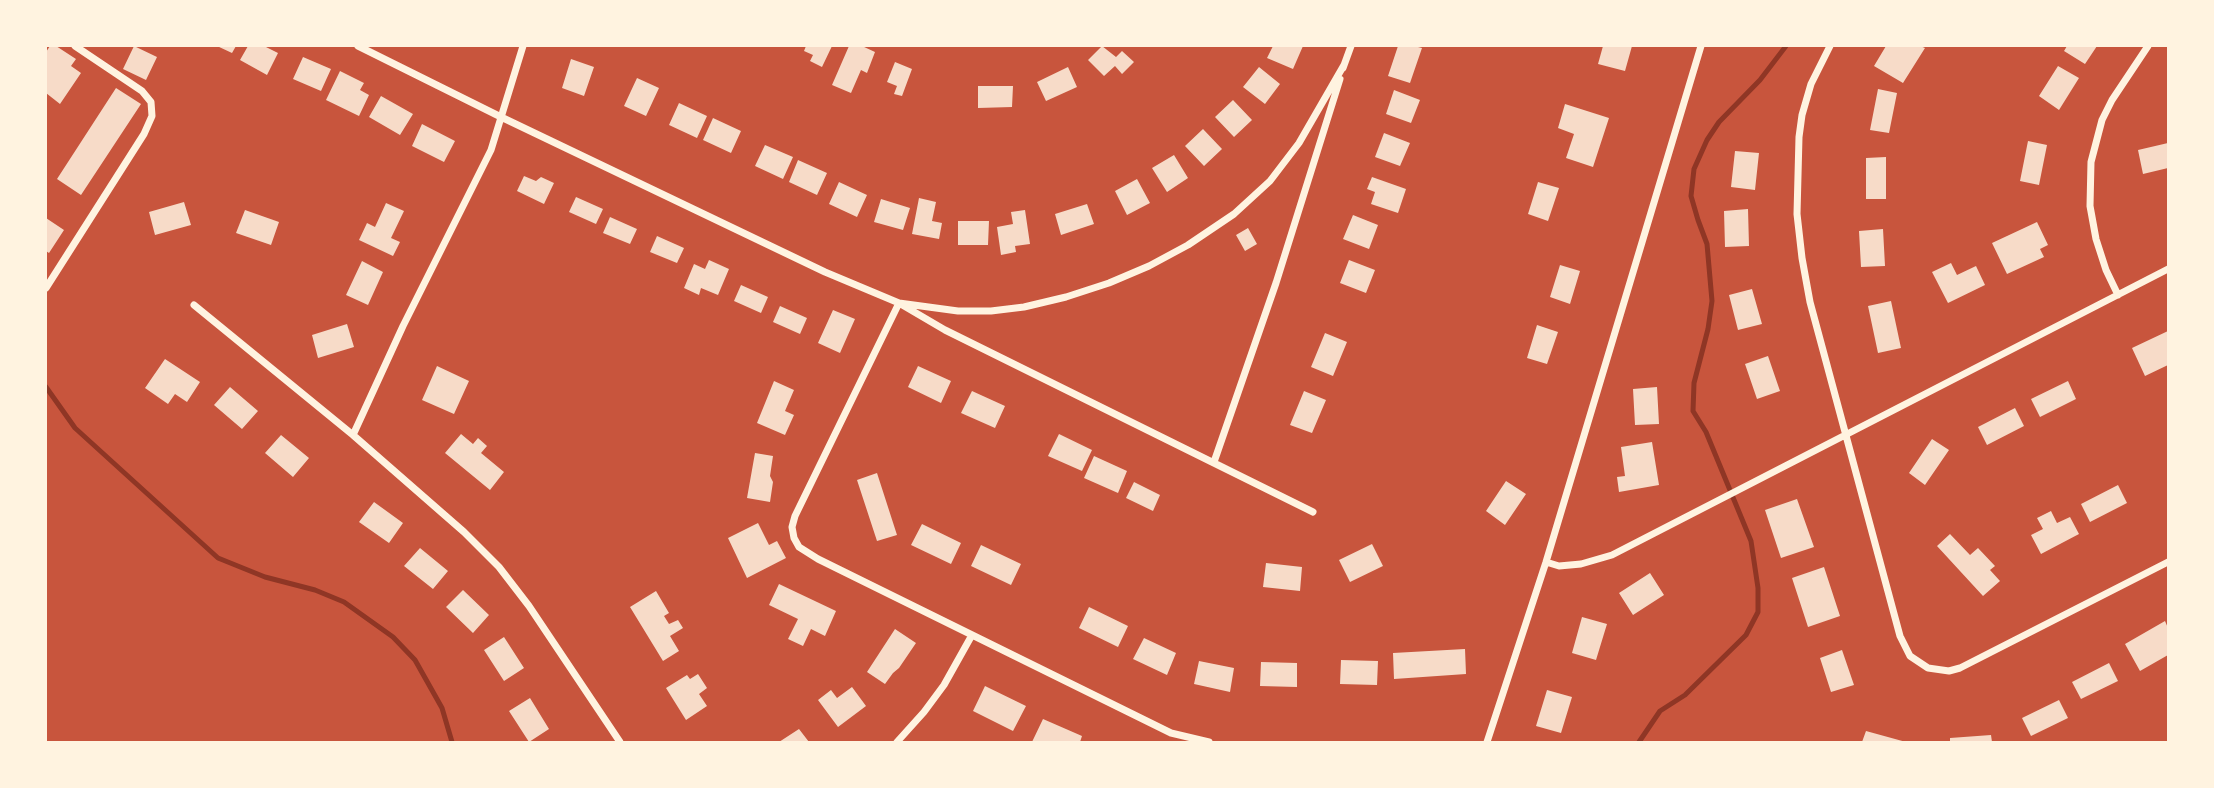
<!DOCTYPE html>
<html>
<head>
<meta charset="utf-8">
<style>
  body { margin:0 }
  #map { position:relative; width:2214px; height:788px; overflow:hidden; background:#c8553d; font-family:"Roboto Serif",serif }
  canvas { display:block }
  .frame { position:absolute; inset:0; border:47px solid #fff3e0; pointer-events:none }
</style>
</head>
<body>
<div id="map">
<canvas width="2214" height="788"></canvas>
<div class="frame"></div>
</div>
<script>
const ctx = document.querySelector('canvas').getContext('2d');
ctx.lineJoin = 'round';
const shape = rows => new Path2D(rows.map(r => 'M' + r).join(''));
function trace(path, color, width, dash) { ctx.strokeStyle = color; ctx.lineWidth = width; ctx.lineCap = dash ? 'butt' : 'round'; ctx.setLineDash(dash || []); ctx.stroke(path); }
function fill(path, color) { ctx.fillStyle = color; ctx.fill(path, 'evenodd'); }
trace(shape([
  [46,387,75,428,218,558,265,577,315,590,344,602,393,637,415,660,442,708,452,742],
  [1639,742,1660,711,1685,695,1746,635,1758,612,1758,588,1751,541,1706,432,1693,411,1694,383,1708,329,1712,301,1707,244,1698,220,1691,196,1694,169,1707,140,1719,122,1760,80,1786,46]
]), '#8f3625', 5);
fill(shape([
  [50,46,56,46,76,59,71,66,81,73,60,104,46,93,46,52],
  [134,46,157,57,146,80,123,69],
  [217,46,236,46,232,53],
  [248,46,264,46,278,53,267,75,240,60],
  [806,46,832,46,822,67,810,61,813,55,804,51],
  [849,46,862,46,875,52,867,73,861,70,851,93,832,85],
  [1102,46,1116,57,1122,51,1134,62,1122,74,1115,66,1104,76,1088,60],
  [1273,46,1303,46,1293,69,1267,58],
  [1398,46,1414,46,1422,48,1410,83,1388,76],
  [1603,46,1632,46,1625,71,1598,64],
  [1886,46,1920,46,1925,48,1903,83,1874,66],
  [2067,46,2097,46,2085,64,2064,51],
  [303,57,331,69,321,91,293,79],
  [571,59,594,67,584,96,562,88],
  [895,62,912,69,902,96,894,94,897,86,887,82],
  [2058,66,2079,78,2059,110,2039,96],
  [1068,67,1077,87,1046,101,1037,82],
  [1259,67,1280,84,1265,104,1243,87],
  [340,71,364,83,360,90,369,95,359,116,326,100],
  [637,78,659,88,646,116,624,106],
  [978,86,1013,86,1012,107,978,108],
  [116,88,141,104,81,195,57,179],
  [1878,89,1897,93,1889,133,1870,130],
  [1394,90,1420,100,1411,123,1386,114],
  [381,96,413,114,400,135,369,117],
  [1233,100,1252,120,1234,137,1215,117],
  [679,103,707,116,697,138,669,125],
  [1565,104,1609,118,1593,167,1566,158,1574,134,1558,128],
  [713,118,741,131,731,153,703,140],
  [422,124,455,141,444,162,412,146],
  [1203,129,1222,149,1204,166,1185,146],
  [1384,133,1410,143,1400,166,1375,157],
  [2028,141,2047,145,2039,185,2020,181],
  [2168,143,2168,168,2143,174,2138,150],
  [765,145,793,157,783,179,755,166],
  [1735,151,1759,153,1755,190,1731,187],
  [1174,155,1188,178,1167,192,1152,168],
  [1886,157,1886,199,1866,199,1866,158],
  [798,160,827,173,817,195,789,182],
  [524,176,536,181,541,177,554,183,544,204,517,191],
  [1372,177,1406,189,1398,213,1371,204,1375,192,1367,189],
  [1137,179,1150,203,1127,215,1115,191],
  [839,182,867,195,857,217,829,204],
  [1538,182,1559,188,1548,221,1528,214],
  [576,197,603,209,596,224,569,212],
  [919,198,936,202,932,221,942,223,939,239,912,234],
  [881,199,910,208,903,230,874,222],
  [184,202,191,225,155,235,149,212],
  [386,203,404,211,391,238,400,242,393,256,359,240,367,223,375,227],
  [1087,204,1094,224,1061,235,1055,214],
  [1748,209,1749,246,1725,247,1724,211],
  [245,210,279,222,271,245,236,233],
  [1025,210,1030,244,1015,246,1016,252,1001,255,997,227,1013,224,1011,212],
  [1353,215,1378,225,1369,249,1343,239],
  [610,217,637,229,630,244,603,233],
  [46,218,64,230,49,253,46,251],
  [958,221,989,221,988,245,958,245],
  [2037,222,2048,245,2040,249,2044,257,2007,274,1992,243],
  [1248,228,1257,244,1245,251,1236,235],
  [1883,229,1885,266,1861,267,1859,231],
  [657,236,684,248,677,263,650,252],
  [709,260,729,269,718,295,701,288,699,295,684,288,694,264,705,269],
  [1349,260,1375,270,1366,293,1340,283],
  [362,261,383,272,368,305,346,295],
  [1951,263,1957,275,1976,266,1985,285,1948,303,1932,272],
  [1560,265,1580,271,1570,304,1550,297],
  [741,285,768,297,761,313,734,301],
  [1752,289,1762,324,1738,330,1729,295],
  [1891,301,1901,348,1878,353,1868,306],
  [780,306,807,318,800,334,773,322],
  [833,310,855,319,840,353,818,343],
  [347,324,354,347,318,358,312,335],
  [1537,325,1558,332,1547,364,1527,358],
  [2168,331,2168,365,2145,376,2132,348],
  [1325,333,1347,342,1333,376,1311,367],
  [1768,356,1780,391,1757,399,1745,364],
  [165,359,200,382,187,402,175,394,168,404,145,388],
  [437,366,469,381,454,414,422,400],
  [918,366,951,381,941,403,908,387],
  [774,381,794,390,785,411,794,415,785,435,757,423],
  [2068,381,2076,399,2040,417,2031,399],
  [230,387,258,411,242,429,214,405],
  [1657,387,1659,424,1635,425,1633,389],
  [972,391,1005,406,995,428,961,413],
  [1304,391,1326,400,1312,433,1290,425],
  [2015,408,2024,426,1987,445,1978,427],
  [461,434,473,444,478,438,487,446,481,453,504,472,490,490,445,453],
  [1059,434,1092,450,1082,471,1048,456],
  [281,435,309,458,293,477,265,453],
  [1932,439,1949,450,1925,485,1909,473],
  [1652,442,1659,485,1619,492,1617,477,1625,476,1621,447],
  [755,453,773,456,770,476,773,482,770,502,747,498],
  [1094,456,1127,471,1118,493,1084,478],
  [877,473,897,535,877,541,857,480],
  [1506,481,1526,494,1505,525,1486,511],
  [1134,482,1160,495,1153,511,1126,498],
  [2118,485,2127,503,2090,522,2081,504],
  [1797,499,1814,547,1781,558,1765,510],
  [374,502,403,523,389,543,359,522],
  [2051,511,2057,523,2070,517,2079,534,2041,554,2031,535,2043,529,2037,518],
  [758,523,769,545,777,541,786,558,747,578,728,538],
  [922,524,961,543,951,564,911,545],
  [1950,534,1970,555,1978,548,1995,566,1990,570,2000,581,1983,596,1937,546],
  [1372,544,1383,566,1350,582,1339,560],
  [981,545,1021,564,1011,585,971,566],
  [420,548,448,571,433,589,404,566],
  [1266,563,1302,567,1300,591,1263,587],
  [1824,567,1840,616,1808,627,1792,578],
  [1650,573,1664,595,1633,615,1619,593],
  [779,584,836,611,825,636,811,629,803,646,788,639,798,619,769,605],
  [463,590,489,615,473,633,446,607],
  [656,591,669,613,664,616,669,624,678,620,683,628,670,636,679,651,663,661,630,607],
  [1089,607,1128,626,1118,647,1079,628],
  [1582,617,1607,624,1596,660,1572,653],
  [2165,621,2168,628,2168,655,2140,671,2125,644],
  [895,629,916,643,899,668,893,673,885,684,867,672],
  [504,637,524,668,504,681,484,650],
  [1144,638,1176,653,1167,675,1133,659],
  [1465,649,1466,674,1394,679,1393,653],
  [1842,650,1854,685,1831,692,1820,658],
  [1341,660,1378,661,1377,685,1340,684],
  [1199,661,1234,668,1230,692,1194,684],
  [1261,662,1297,663,1297,687,1260,686],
  [2109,663,2118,681,2081,699,2072,682],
  [698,674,707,688,699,694,707,706,686,720,666,688,687,675,690,679],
  [985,686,1026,706,1013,731,973,711],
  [852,687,866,706,838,727,818,700,831,690,837,698],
  [1547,690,1572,697,1561,733,1536,726],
  [530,698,549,729,529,742,509,711],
  [2059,700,2068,718,2031,736,2022,718],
  [1043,719,1082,736,1080,742,1032,742],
  [799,729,809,742,779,742],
  [1866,731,1906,742,1862,742],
  [1991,735,1992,742,1950,742,1950,738]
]), '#f7dbc8');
trace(shape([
  [358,46,501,117,825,272,899,303,958,311,991,311,1024,307,1066,297,1109,283,1149,266,1188,245,1234,214,1270,181,1299,143,1344,65],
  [1830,46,1811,84,1802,115,1799,137,1797,214,1802,258,1810,302,1900,636,1910,656,1928,668,1949,671,1960,668,2168,562],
  [1343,68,1351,46],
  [46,288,144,134,152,116,151,102,142,91,75,46],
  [2118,295,2106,270,2096,239,2090,206,2091,162,2102,120,2112,100,2148,46],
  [194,305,353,435,464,532,499,567,529,606,620,742],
  [353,435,403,326,491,150,523,46],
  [1214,462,1276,283,1340,79],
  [1546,562,1559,566,1581,564,1612,555,2168,269],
  [897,742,924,712,944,685,972,635],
  [1209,742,1171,733,818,559,799,547,794,538,792,527,795,516,899,303,945,330,1313,512],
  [1487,742,1546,562,1701,46]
]), '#fff3e0', 7);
</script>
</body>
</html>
